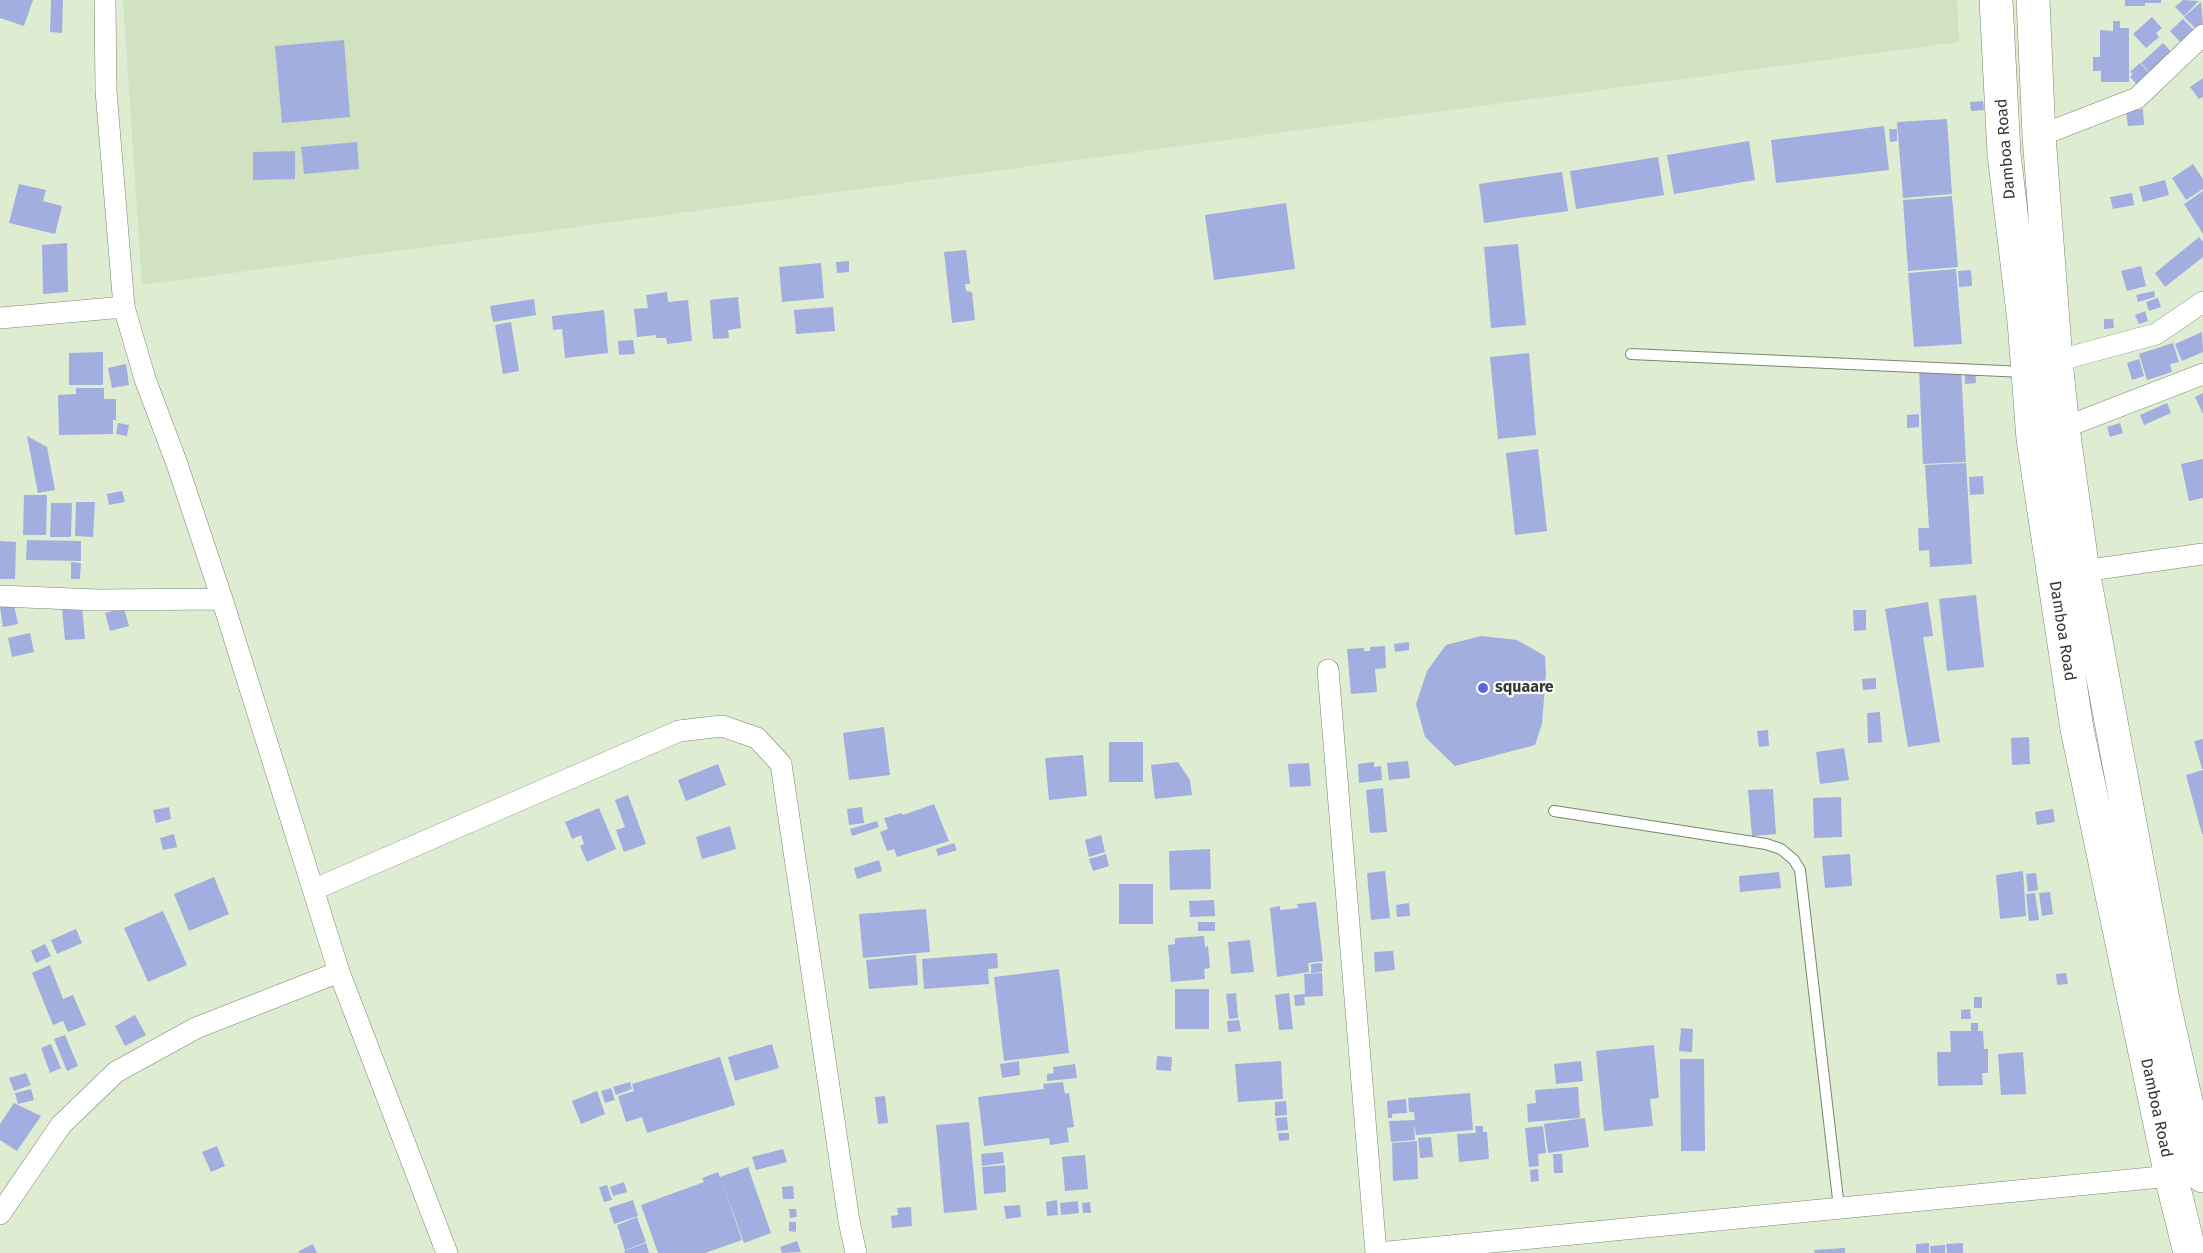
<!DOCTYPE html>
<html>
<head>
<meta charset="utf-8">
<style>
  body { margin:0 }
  canvas { display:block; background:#deecd1 }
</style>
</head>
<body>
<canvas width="2203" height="1253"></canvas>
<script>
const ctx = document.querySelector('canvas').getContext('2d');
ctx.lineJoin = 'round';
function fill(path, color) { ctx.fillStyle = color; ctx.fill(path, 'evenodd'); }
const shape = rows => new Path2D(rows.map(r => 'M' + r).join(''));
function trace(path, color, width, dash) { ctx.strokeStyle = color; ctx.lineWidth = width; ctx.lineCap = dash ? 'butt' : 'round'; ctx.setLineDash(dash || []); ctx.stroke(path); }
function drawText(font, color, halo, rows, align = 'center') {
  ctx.font = font + ' "Fira Sans",sans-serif'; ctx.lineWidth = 4.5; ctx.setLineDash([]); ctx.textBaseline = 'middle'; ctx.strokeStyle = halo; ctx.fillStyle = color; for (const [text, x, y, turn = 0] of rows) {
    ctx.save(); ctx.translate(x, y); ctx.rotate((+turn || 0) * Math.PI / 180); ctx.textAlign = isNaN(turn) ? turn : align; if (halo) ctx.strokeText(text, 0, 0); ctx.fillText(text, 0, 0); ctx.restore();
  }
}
fill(shape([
  [123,0,1957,0,1959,42,142,285]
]), '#d1e2c0');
fill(shape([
  [0,0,33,0,24,26,0,18],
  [51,0,63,0,62,33,50,32],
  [2125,0,2161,0,2161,3,2145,3,2145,6,2125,6],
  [2183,0,2199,1,2184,16,2175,7],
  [2201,2,2203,25,2197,30,2184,17],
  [2152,17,2162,28,2156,33,2159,37,2146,48,2133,34],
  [2183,19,2196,32,2182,44,2170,31],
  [2113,21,2120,21,2120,28,2129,28,2129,82,2101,82,2101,71,2093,71,2093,57,2100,57,2100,30,2113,31],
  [344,40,350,117,282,123,275,46],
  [2163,43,2173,54,2151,74,2141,63],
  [2140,63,2150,74,2138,86,2130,77,2133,74,2130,72],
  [2203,78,2203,97,2199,99,2190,87],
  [1983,101,1984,110,1971,111,1970,102],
  [2143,109,2144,125,2128,126,2126,111],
  [1947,119,1952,194,1903,198,1897,122],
  [1884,126,1889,170,1776,183,1771,140],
  [1889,129,1897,129,1897,141,1890,142],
  [1749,141,1755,180,1674,194,1667,155],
  [357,142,359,169,304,174,301,147],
  [295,151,295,179,253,180,253,152],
  [1658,157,1664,195,1576,209,1570,171],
  [2193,164,2203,179,2203,189,2186,200,2172,178],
  [1562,172,1568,211,1484,223,1479,184],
  [2165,180,2169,195,2143,202,2139,187],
  [19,184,46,190,43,201,62,206,55,234,9,223],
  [2203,191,2203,234,2184,204],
  [2132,193,2134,205,2113,209,2110,197],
  [1952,196,1958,267,1908,271,1903,200],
  [1286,203,1295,269,1214,280,1205,215],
  [2199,237,2203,242,2203,257,2165,287,2155,273],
  [67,243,68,292,43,294,42,245],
  [1518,244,1526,325,1491,328,1484,247],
  [966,250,970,284,965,284,966,291,972,292,975,320,952,323,944,252],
  [849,261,849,272,837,273,836,262],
  [821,263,824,298,782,302,779,267],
  [2141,266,2146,286,2127,291,2121,271],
  [1956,269,1962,344,1914,347,1908,273],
  [1971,270,1972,286,1959,287,1958,271],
  [2154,291,2155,297,2138,302,2136,295],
  [667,292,668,302,688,300,692,341,667,344,666,338,656,338,656,335,637,337,634,309,648,308,646,295],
  [738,297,741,328,728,330,729,338,713,339,710,300],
  [2158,298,2161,307,2149,311,2146,302],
  [534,299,536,315,493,322,490,306],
  [833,307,835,331,796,334,794,310],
  [604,310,608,353,565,358,562,329,553,330,552,316],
  [2145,311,2148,321,2139,324,2135,315],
  [2104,319,2113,319,2114,328,2104,329],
  [511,322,519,371,503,374,495,325],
  [2202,332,2203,352,2182,361,2175,344],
  [633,340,635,354,619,355,618,341],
  [2173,343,2179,362,2170,364,2172,372,2147,380,2139,354],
  [103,352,103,385,69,385,69,353],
  [1529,353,1536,435,1498,439,1490,357],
  [2139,359,2144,376,2132,380,2127,363],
  [126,364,129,385,112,388,108,368],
  [1975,364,1976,383,1965,384,1964,365],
  [1961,367,1966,462,1923,464,1919,369],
  [76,388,104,388,104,399,116,399,116,420,113,420,113,434,59,435,58,395,76,394],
  [2203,393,2203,414,2195,397],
  [2167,403,2171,413,2144,425,2140,415],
  [1919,414,1919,427,1907,428,1907,415],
  [118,423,129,425,127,436,116,434],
  [2120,423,2123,433,2110,437,2107,427],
  [27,436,47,447,55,490,38,493],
  [1538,449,1547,531,1515,535,1506,453],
  [2203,459,2203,498,2189,501,2181,464],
  [1966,463,1972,564,1930,567,1929,550,1919,551,1918,528,1929,528,1925,465],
  [1983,476,1984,494,1970,495,1969,477],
  [122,491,125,502,109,505,107,494],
  [24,495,47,495,46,535,23,535],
  [76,502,95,502,93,537,75,536],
  [51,503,72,503,71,537,50,537],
  [27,540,81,541,81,561,26,560],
  [0,541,16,542,15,579,0,579],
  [71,562,81,563,80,579,71,579],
  [1976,595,1984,667,1947,671,1939,599],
  [1928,602,1933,636,1923,637,1940,742,1908,747,1885,609],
  [14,605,18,624,3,627,0,607],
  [82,607,85,639,65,640,62,608],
  [124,608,129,626,110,631,105,613],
  [1853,610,1866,610,1866,630,1854,631],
  [30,633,34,652,12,657,8,638],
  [1481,636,1517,640,1545,656,1546,673,1542,724,1535,745,1455,766,1425,737,1416,704,1427,671,1446,645],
  [1409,642,1409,650,1395,652,1394,644],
  [1385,646,1386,668,1375,669,1377,692,1351,694,1347,649,1364,648,1364,651,1370,651,1370,647],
  [1876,678,1876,689,1863,690,1862,679],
  [1880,712,1882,742,1868,743,1867,713],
  [884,727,890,775,849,780,843,733],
  [1768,730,1769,746,1759,747,1757,731],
  [2029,737,2030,764,2012,765,2011,738],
  [2203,739,2203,769,2202,769,2194,741],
  [1109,742,1143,742,1143,782,1109,782],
  [1844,748,1849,780,1820,784,1816,752],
  [1083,755,1087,796,1049,800,1045,758],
  [1408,761,1410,778,1389,780,1387,763],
  [1178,762,1190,780,1192,795,1155,799,1151,765],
  [1374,762,1374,767,1381,766,1382,780,1359,783,1358,764],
  [1309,763,1311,786,1290,787,1288,764],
  [718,764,726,785,686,801,678,780],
  [2203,770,2203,834,2202,834,2186,775],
  [1383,788,1387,832,1370,833,1366,790],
  [1773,789,1776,834,1752,836,1748,790],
  [628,795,646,844,624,852,616,830,625,827,615,800],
  [1841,797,1842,837,1814,838,1813,798],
  [934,804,949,841,897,857,894,849,887,851,880,832,888,829,884,818,902,813,903,815],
  [169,807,171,819,156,823,153,810],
  [862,807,864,823,849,825,847,809],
  [599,808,616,849,587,862,580,846,584,844,581,835,572,839,565,822],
  [2053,809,2055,822,2037,825,2035,812],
  [877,821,879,827,852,836,850,829],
  [730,826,736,849,702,859,696,837],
  [174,834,177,847,163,850,160,838],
  [1101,835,1105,852,1089,857,1085,840],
  [954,843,957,850,938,856,936,849],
  [1210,849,1211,889,1170,890,1169,851],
  [1106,854,1109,866,1093,871,1089,859],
  [1850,854,1852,886,1825,888,1822,856],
  [879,860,882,871,857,879,854,868],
  [1385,871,1390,918,1371,920,1367,873],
  [2023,871,2026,916,2000,919,1996,875],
  [1779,872,1781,888,1740,892,1739,876],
  [2036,873,2038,890,2028,892,2026,874],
  [214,877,229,914,189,931,174,894],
  [1119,884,1153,884,1153,924,1119,924],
  [2050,892,2053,914,2042,916,2039,893],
  [2035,893,2039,920,2029,921,2026,894],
  [1214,900,1215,916,1190,917,1189,901],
  [1316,902,1323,961,1308,963,1309,972,1277,977,1270,908,1280,906,1280,910,1298,908,1297,904],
  [1409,903,1410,916,1397,917,1396,905],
  [926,909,930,952,863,958,859,914],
  [163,911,187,965,148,982,124,928],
  [1198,922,1215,922,1215,931,1198,931],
  [76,929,82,943,57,954,51,940],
  [1204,936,1205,947,1208,946,1210,968,1204,969,1205,979,1171,982,1168,945,1175,944,1175,938],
  [1250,940,1254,972,1231,974,1228,942],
  [45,944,51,956,36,963,31,951],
  [1393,951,1395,970,1375,972,1374,952],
  [997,953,998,968,988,969,989,984,924,989,922,959],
  [916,955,918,985,869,989,866,960],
  [1322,963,1322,972,1311,973,1311,964],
  [50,965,63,999,73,995,86,1025,68,1032,63,1021,53,1025,32,973],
  [1059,969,1069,1053,1004,1061,994,977],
  [1322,973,1323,996,1304,997,1305,1005,1295,1006,1294,995,1305,994,1304,974],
  [2066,973,2068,984,2057,985,2056,974],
  [1175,989,1209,989,1209,1029,1175,1029],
  [1236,993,1238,1018,1229,1019,1226,994],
  [1289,993,1293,1029,1279,1030,1275,995],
  [1974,997,1982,997,1982,1008,1974,1008],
  [1970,1009,1971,1019,1961,1019,1961,1010],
  [135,1015,146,1035,125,1046,115,1026],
  [1239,1020,1241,1031,1228,1032,1227,1021],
  [1971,1023,1978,1023,1978,1031,1983,1031,1984,1049,1988,1049,1988,1073,1982,1073,1983,1085,1938,1086,1937,1052,1951,1052,1950,1031,1971,1031],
  [1681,1028,1693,1029,1692,1052,1679,1051],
  [65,1035,78,1066,67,1071,54,1039],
  [51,1044,61,1068,50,1073,41,1048],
  [772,1044,779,1068,735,1081,728,1057],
  [1654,1045,1659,1098,1650,1099,1653,1126,1604,1131,1596,1051],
  [2023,1052,2026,1094,2001,1095,1998,1054],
  [1157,1056,1172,1057,1171,1071,1156,1070],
  [720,1057,735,1105,647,1133,642,1117,626,1122,618,1096,634,1091,632,1084],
  [1680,1059,1704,1059,1705,1151,1681,1151],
  [1019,1061,1020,1075,1002,1078,1000,1064],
  [1281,1061,1283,1099,1238,1102,1235,1064],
  [1581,1061,1583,1081,1556,1084,1554,1064],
  [1075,1064,1077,1078,1047,1081,1047,1074,1054,1073,1053,1067],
  [26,1073,31,1085,14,1091,9,1078],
  [630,1082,632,1089,616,1095,613,1087],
  [1063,1082,1065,1094,1069,1093,1074,1127,1067,1128,1069,1142,1050,1145,1049,1138,984,1146,978,1097,1044,1089,1043,1084],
  [1578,1087,1580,1118,1528,1122,1527,1104,1536,1103,1535,1090],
  [611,1088,615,1100,605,1103,601,1091],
  [31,1089,34,1100,18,1104,15,1093],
  [597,1091,605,1114,581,1124,572,1101],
  [1470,1093,1473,1130,1416,1135,1414,1123,1415,1140,1391,1142,1389,1121,1415,1120,1414,1112,1409,1112,1408,1098],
  [885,1096,888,1123,878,1124,875,1097],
  [1406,1099,1407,1113,1392,1114,1392,1118,1388,1118,1387,1101],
  [1286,1101,1287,1115,1275,1116,1275,1102],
  [14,1103,41,1116,17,1151,0,1140,0,1124],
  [1287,1117,1288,1130,1277,1131,1276,1118],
  [1585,1118,1589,1147,1548,1153,1544,1124],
  [969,1122,977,1210,944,1213,936,1125],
  [1475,1126,1483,1126,1483,1132,1487,1132,1489,1159,1459,1162,1457,1134,1476,1133],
  [1543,1126,1546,1153,1538,1154,1539,1166,1529,1167,1525,1128],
  [1278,1133,1289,1133,1289,1140,1279,1141],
  [1431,1137,1433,1157,1420,1158,1418,1138],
  [1417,1141,1418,1179,1393,1181,1392,1143],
  [217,1146,225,1166,211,1172,202,1152],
  [783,1149,787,1162,756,1170,752,1157],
  [1003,1152,1004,1163,982,1166,981,1154],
  [1553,1154,1562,1154,1563,1173,1554,1173],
  [1085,1155,1088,1189,1065,1191,1062,1157],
  [1005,1165,1006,1192,984,1194,982,1167],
  [748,1167,771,1233,744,1243,721,1179,742,1240,705,1253,658,1253,641,1205,704,1182,702,1178,718,1172,720,1177],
  [1538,1169,1539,1181,1531,1182,1530,1170],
  [624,1182,627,1192,613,1196,610,1187],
  [607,1185,612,1200,604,1202,599,1187],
  [793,1186,794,1199,783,1199,782,1187],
  [633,1200,638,1216,614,1224,609,1208],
  [1057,1200,1058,1215,1047,1216,1046,1202],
  [1078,1201,1079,1213,1061,1215,1060,1203],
  [1090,1202,1091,1213,1083,1213,1082,1203],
  [1020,1205,1021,1217,1006,1219,1004,1206],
  [911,1207,912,1226,892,1228,891,1216,898,1215,897,1208],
  [789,1209,796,1209,797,1217,790,1218],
  [637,1217,646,1242,625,1250,617,1225],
  [789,1222,796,1222,796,1232,789,1231],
  [797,1241,801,1252,782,1253,780,1247],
  [646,1243,649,1253,625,1253,624,1251],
  [1929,1243,1929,1253,1916,1253,1916,1244],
  [1963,1243,1963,1253,1947,1253,1946,1244],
  [313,1244,317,1253,299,1253,299,1251],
  [1945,1245,1945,1253,1931,1253,1930,1246],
  [1845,1248,1845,1253,1815,1253,1814,1250]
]), '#a2aee0');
const lane = shape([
  [1631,354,2024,372],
  [1554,811,1766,844,1781,849,1794,860,1800,870,1839,1208]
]);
const street = shape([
  [105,0,106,91,124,307,145,379,177,464,222,599,339,972,447,1253],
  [2039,136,2137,98,2203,35],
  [0,318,124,307],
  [2056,361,2156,334,2203,302],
  [2063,428,2203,374],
  [2083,571,2203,554],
  [0,596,97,600,222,599],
  [1328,670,1376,1253],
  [315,889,679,731,722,726,757,738,781,764,849,1221,856,1253],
  [0,1214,61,1125,116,1072,196,1028,339,972],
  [1378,1253,2171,1176]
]);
const primary = shape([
  [1996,0,2004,154,2024,321,2033,439,2077,729,2171,1176,2190,1253],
  [2033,0,2039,136,2056,361,2063,428,2083,571,2163,1000,2203,1176]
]);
trace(lane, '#7b876f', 12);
trace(street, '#7b876f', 22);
trace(primary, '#7b876f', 34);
trace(lane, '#fff', 10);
trace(street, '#fff', 21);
trace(primary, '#fff', 33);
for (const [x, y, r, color] of [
  [1483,688,6,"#5865dc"]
]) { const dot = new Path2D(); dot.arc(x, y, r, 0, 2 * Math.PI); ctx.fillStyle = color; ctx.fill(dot); trace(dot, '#fff', 2); }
drawText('16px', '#363b31', '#fff', [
  ["Damboa Road",2006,149,-95],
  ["Damboa Road",2062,631,81],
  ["Damboa Road",2156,1108,78]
]);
drawText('bold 16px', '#363b31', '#fff', [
  ["squaare",1495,688]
], 'left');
</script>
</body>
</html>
